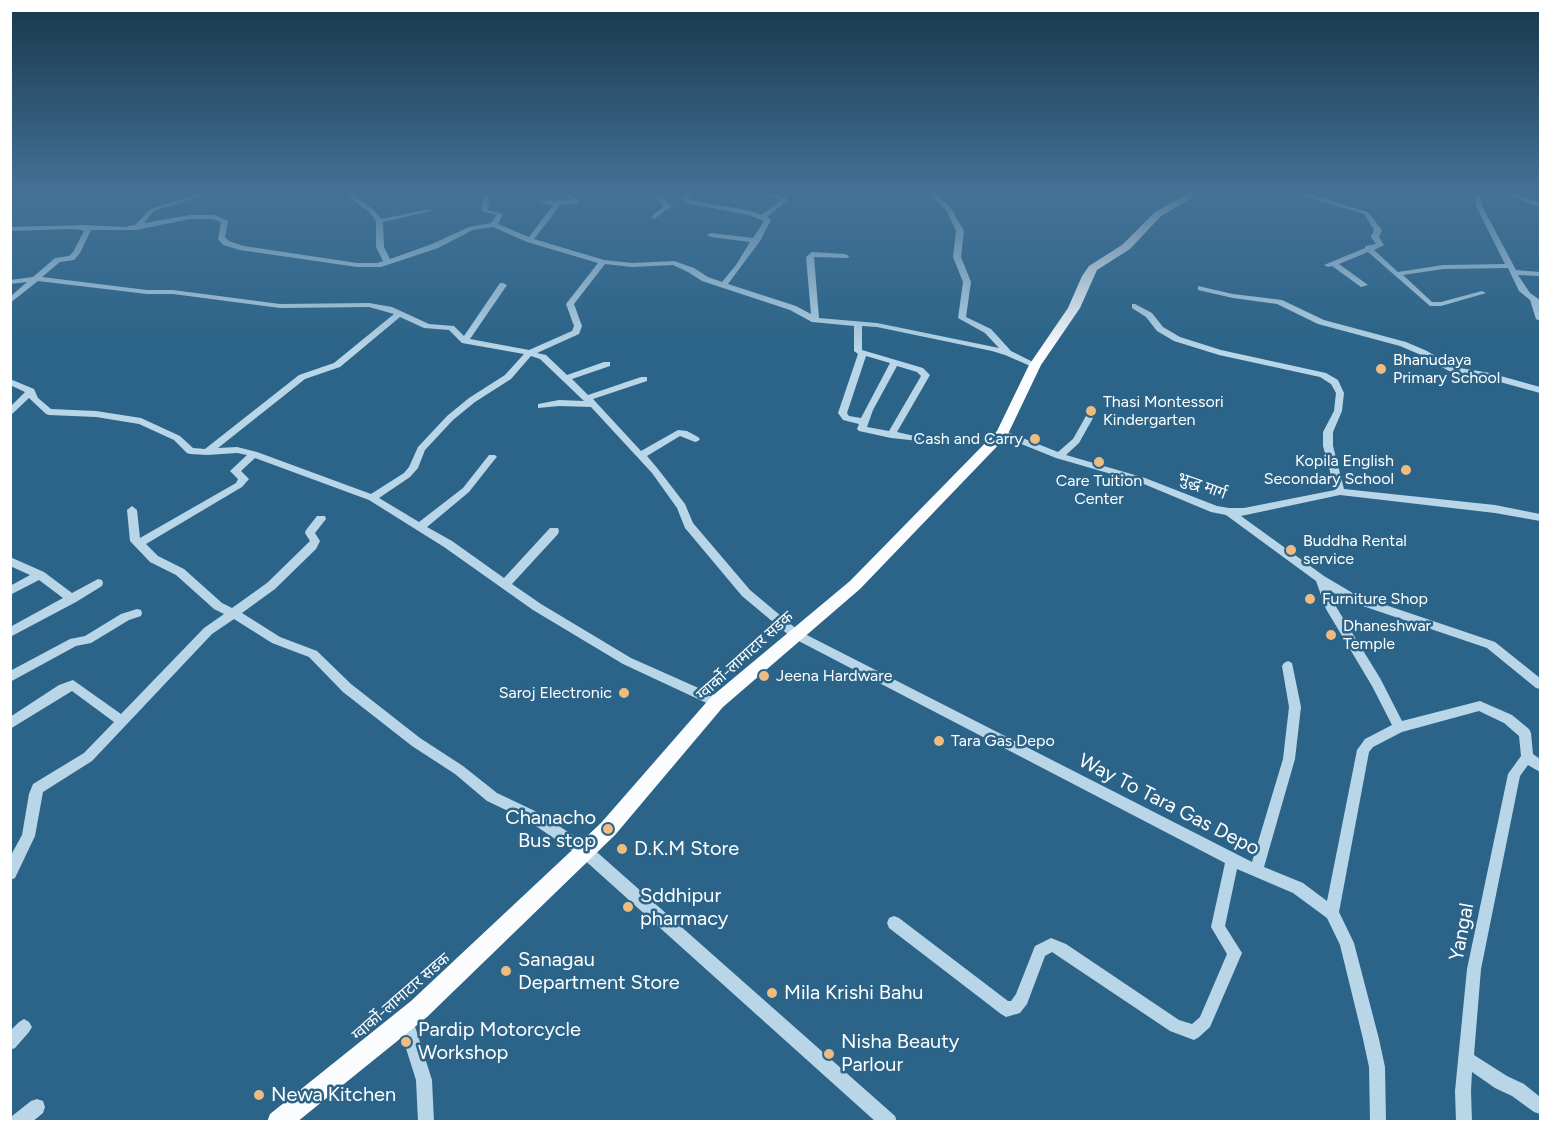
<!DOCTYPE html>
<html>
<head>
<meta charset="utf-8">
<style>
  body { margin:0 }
  #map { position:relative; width:1551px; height:1132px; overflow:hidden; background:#2b6488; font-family:Figtree,sans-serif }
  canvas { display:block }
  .frame { position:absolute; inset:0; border:12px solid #fff; pointer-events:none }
</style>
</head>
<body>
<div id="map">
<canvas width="1551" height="1132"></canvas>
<div class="frame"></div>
</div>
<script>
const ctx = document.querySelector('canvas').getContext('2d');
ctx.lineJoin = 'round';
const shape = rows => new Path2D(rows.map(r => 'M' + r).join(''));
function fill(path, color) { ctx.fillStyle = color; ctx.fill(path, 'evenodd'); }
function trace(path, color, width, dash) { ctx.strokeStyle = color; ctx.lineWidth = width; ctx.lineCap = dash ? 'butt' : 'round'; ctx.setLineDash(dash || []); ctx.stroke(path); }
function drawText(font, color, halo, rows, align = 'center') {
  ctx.font = font + ' Figtree,"Noto Sans Devanagari",sans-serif'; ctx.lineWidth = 5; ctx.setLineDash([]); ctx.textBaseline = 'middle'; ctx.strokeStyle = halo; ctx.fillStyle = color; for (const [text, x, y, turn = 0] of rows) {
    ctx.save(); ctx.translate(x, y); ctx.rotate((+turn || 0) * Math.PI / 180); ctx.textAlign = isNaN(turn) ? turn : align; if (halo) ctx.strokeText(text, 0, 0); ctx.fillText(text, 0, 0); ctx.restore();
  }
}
fill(shape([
  [205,192,217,192,160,209,153,212,144,223,190,215,214,215,228,221,225,237,229,241,244,246,357,263,377,263,383,261,376,247,376,221,370,213,342,192,350,192,375,211,381,219,431,209,431,211,383,222,384,247,390,259,432,244,469,227,491,223,496,215,481,211,484,192,490,192,488,210,503,214,498,224,529,237,553,205,542,203,542,201,570,200,565,195,565,193,578,192,572,195,578,201,578,203,560,205,556,211,534,239,604,260,632,263,674,261,694,268,708,277,722,282,736,265,750,242,711,237,707,235,711,233,753,238,764,221,749,215,686,203,682,199,687,192,694,192,689,199,690,200,751,211,761,215,781,200,760,192,772,192,789,199,767,217,771,220,760,241,728,284,796,306,811,314,806,257,812,252,845,254,849,256,848,258,814,257,819,318,877,323,999,348,985,333,958,318,963,282,953,257,956,231,946,210,926,192,934,192,951,208,964,231,961,257,971,282,966,317,991,329,1011,351,1039,365,1035,368,1005,355,992,351,877,327,862,326,862,350,923,368,930,375,897,432,919,437,921,439,919,441,891,438,859,431,857,429,859,424,843,420,838,413,858,354,854,351,854,326,812,322,790,310,702,281,688,272,673,265,632,267,605,264,574,304,582,326,579,334,537,353,546,355,567,375,604,362,610,362,610,366,572,379,588,395,641,377,647,377,647,381,593,399,641,451,678,430,687,431,698,437,700,439,698,441,695,442,680,436,647,456,658,469,685,504,693,523,750,590,799,631,1252,862,1283,759,1289,707,1282,666,1284,663,1288,661,1292,663,1301,707,1295,759,1264,867,1303,883,1327,901,1357,750,1365,739,1392,725,1372,686,1326,609,1316,581,1226,515,1211,512,1139,482,1056,458,999,435,997,433,999,431,1005,431,1058,452,1073,439,1086,416,1092,416,1093,418,1079,443,1066,455,1145,478,1217,506,1229,508,1244,508,1335,490,1323,446,1323,432,1334,411,1336,393,1331,384,1320,377,1219,355,1174,341,1157,331,1146,317,1132,308,1132,304,1135,304,1152,313,1163,327,1180,337,1221,350,1326,373,1338,380,1344,393,1342,411,1333,432,1333,446,1344,489,1495,505,1540,514,1540,521,1495,513,1340,495,1241,516,1324,576,1356,595,1495,642,1540,678,1540,689,1536,688,1487,648,1348,601,1329,590,1335,605,1380,678,1402,721,1480,701,1512,715,1529,729,1531,733,1533,754,1540,759,1540,772,1528,765,1520,776,1481,969,1474,1055,1507,1076,1524,1084,1540,1097,1540,1114,1534,1112,1512,1096,1495,1088,1472,1072,1471,1091,1472,1122,1456,1122,1455,1091,1467,969,1508,774,1521,756,1519,736,1504,723,1479,711,1402,732,1373,747,1369,752,1339,912,1354,943,1379,1039,1385,1067,1386,1122,1370,1122,1369,1067,1363,1039,1340,945,1327,918,1293,893,1237,869,1225,926,1242,953,1210,1027,1199,1037,1194,1040,1170,1031,1052,952,1045,956,1027,1004,1020,1013,1006,1017,1001,1014,889,928,887,923,889,918,894,916,899,918,1008,1001,1011,1001,1016,994,1035,946,1051,938,1066,944,1179,1020,1192,1024,1200,1017,1227,954,1211,927,1225,863,791,637,742,596,685,528,677,508,652,473,591,407,559,406,538,408,538,404,559,400,584,401,540,359,531,356,511,379,475,402,453,420,425,450,418,468,410,477,379,498,419,522,463,488,489,455,495,455,497,457,495,459,469,492,427,527,452,541,504,578,550,528,558,528,559,531,558,534,512,584,541,604,631,658,721,698,723,702,721,706,717,707,713,706,623,664,533,610,444,547,369,500,255,458,241,471,249,479,242,487,146,544,158,556,184,569,222,603,232,608,267,583,308,543,310,541,305,533,306,530,317,516,325,516,326,519,315,533,320,541,316,549,275,589,242,613,280,637,317,651,351,684,420,738,463,766,497,793,537,812,590,846,895,1116,897,1122,876,1122,580,856,527,820,487,801,455,774,412,746,343,692,309,657,272,643,234,619,212,634,92,761,43,792,35,836,15,878,10,880,10,857,22,835,29,794,33,784,84,753,114,722,72,691,10,729,10,717,59,685,73,680,121,714,204,628,224,614,214,609,176,575,150,562,130,541,127,510,132,506,137,510,140,538,236,483,238,479,230,471,247,455,237,453,207,455,190,454,187,453,174,440,139,424,96,417,49,415,46,414,29,398,10,416,10,407,25,392,10,385,10,379,34,389,38,398,51,409,96,411,141,418,180,436,193,448,205,449,299,375,334,363,394,314,369,307,280,308,173,294,147,294,38,281,10,303,10,297,27,282,10,284,10,280,33,277,55,258,69,256,73,252,84,231,82,230,69,229,10,231,10,227,83,225,124,227,135,225,149,210,156,207,205,192],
  [190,219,213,219,221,222,218,239,223,245,240,250,357,267,381,267,438,248,473,230,493,227,527,242,598,263,566,304,574,326,572,331,529,350,470,339,507,285,503,283,500,283,464,336,454,326,429,324,392,307,369,303,280,304,173,290,147,290,42,277,60,262,74,260,80,253,91,230,136,230,190,219],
  [400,317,424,328,449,330,462,343,524,354,505,375,469,398,447,416,418,447,409,467,404,473,371,494,257,452,237,447,218,448,305,379,340,367,400,317],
  [866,356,890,363,861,418,849,416,847,413,866,356],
  [897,366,917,372,921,376,889,431,867,427,873,410,897,366],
  [657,192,663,192,662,198,672,206,654,219,651,217,652,216,664,206,655,199,657,192],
  [1290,192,1302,192,1368,212,1382,230,1379,237,1384,245,1374,250,1398,272,1443,265,1505,264,1476,206,1475,192,1481,192,1482,206,1516,270,1540,272,1540,276,1518,275,1530,293,1540,300,1540,321,1536,319,1530,300,1519,291,1508,268,1443,269,1403,275,1432,302,1441,302,1482,291,1486,293,1441,306,1430,306,1368,252,1339,264,1368,285,1361,287,1332,266,1328,267,1324,265,1365,248,1365,246,1376,244,1371,237,1374,230,1364,214,1290,192],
  [1499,192,1510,192,1540,203,1540,207,1499,192],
  [1198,286,1233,294,1282,300,1324,320,1406,342,1427,351,1454,367,1490,373,1540,387,1540,393,1489,379,1449,371,1421,355,1400,346,1318,324,1277,304,1233,298,1198,290,1198,286],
  [10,557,44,572,72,593,98,579,102,580,103,583,102,586,76,602,10,637,10,627,63,598,39,580,10,595,10,586,30,575,10,566,10,557],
  [137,609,141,610,142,613,141,616,129,620,91,643,76,646,10,682,10,671,70,639,85,636,121,614,137,609],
  [405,1012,410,1015,413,1020,432,1080,434,1122,418,1122,416,1080,397,1020,400,1015,405,1012],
  [24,1019,29,1022,32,1027,29,1032,15,1048,10,1050,10,1031,19,1022,24,1019],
  [37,1099,43,1101,45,1107,43,1113,32,1122,10,1122,12,1116,31,1101,37,1099]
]), '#b8d6e8');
fill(shape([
  [1190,192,1202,192,1161,216,1130,249,1097,270,1080,308,1041,365,1007,436,860,589,723,707,615,835,427,1017,297,1122,267,1122,270,1114,411,1001,601,823,711,697,850,581,997,431,1029,365,1068,308,1082,276,1089,266,1122,245,1155,212,1190,192]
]), '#fafcfe');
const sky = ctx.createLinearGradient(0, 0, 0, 351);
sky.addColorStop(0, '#18374b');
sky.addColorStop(0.55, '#447296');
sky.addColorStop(1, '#44729600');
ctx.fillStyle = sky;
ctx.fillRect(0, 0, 1551, 351);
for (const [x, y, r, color] of [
  [1381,369,6,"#eebb81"],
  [1091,411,6,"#eebb81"],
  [1035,439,6,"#eebb81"],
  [1099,462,6,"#eebb81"],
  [1406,470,6,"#eebb81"],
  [1291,550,6,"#eebb81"],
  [1310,599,6,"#eebb81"],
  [1331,635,6,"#eebb81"],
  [764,676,6,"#eebb81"],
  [624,693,6,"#eebb81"],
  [939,741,6,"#eebb81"],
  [608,829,6,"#eebb81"],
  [622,849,6,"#eebb81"],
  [628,907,6,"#eebb81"],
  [506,971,6,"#eebb81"],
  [772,993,6,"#eebb81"],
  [406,1042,6,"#eebb81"],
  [829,1054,6,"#eebb81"],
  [259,1095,6,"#eebb81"]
]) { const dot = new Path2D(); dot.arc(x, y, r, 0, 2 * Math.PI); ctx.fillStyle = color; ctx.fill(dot); trace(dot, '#2b6488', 2); }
drawText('16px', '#fff', '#2b6488', [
  ["Bhanudaya",1393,360],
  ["Primary School",1393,378],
  ["Thasi Montessori",1103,402],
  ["Kindergarten",1103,420],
  ["Cash and Carry",1023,439,"right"],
  ["Kopila English",1394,461,"right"],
  ["Secondary School",1394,479,"right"],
  ["Care Tuition",1099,481,"center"],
  ["Center",1099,499,"center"],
  ["Buddha Rental",1303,541],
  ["service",1303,559],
  ["Furniture Shop",1322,599],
  ["Dhaneshwar",1343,626],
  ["Temple",1343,644],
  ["Jeena Hardware",776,676],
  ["Saroj Electronic",612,693,"right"],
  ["Tara Gas Depo",951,741]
], 'left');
drawText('16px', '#fff', '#2b6488', [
  ["भुद्ध मार्ग",1202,486,20],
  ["ग्वार्को-लामाटार सडक",745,656,-42],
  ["ग्वार्को-लामाटार सडक",401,997,-41]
]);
drawText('20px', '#fff', '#2b6488', [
  ["Way To Tara Gas Depo",1169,805,27],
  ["Yangal",1462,932,-79]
]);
drawText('20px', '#fff', '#2b6488', [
  ["Chanacho",596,818,"right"],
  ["Bus stop",596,841,"right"],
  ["D.K.M Store",634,849],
  ["Sddhipur",640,896],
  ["pharmacy",640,919],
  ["Sanagau",518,960],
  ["Department Store",518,983],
  ["Mila Krishi Bahu",784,993],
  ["Pardip Motorcycle",418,1030],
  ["Workshop",418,1053],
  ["Nisha Beauty",841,1042],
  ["Parlour",841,1065],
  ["Newa Kitchen",271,1095]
], 'left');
</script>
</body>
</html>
